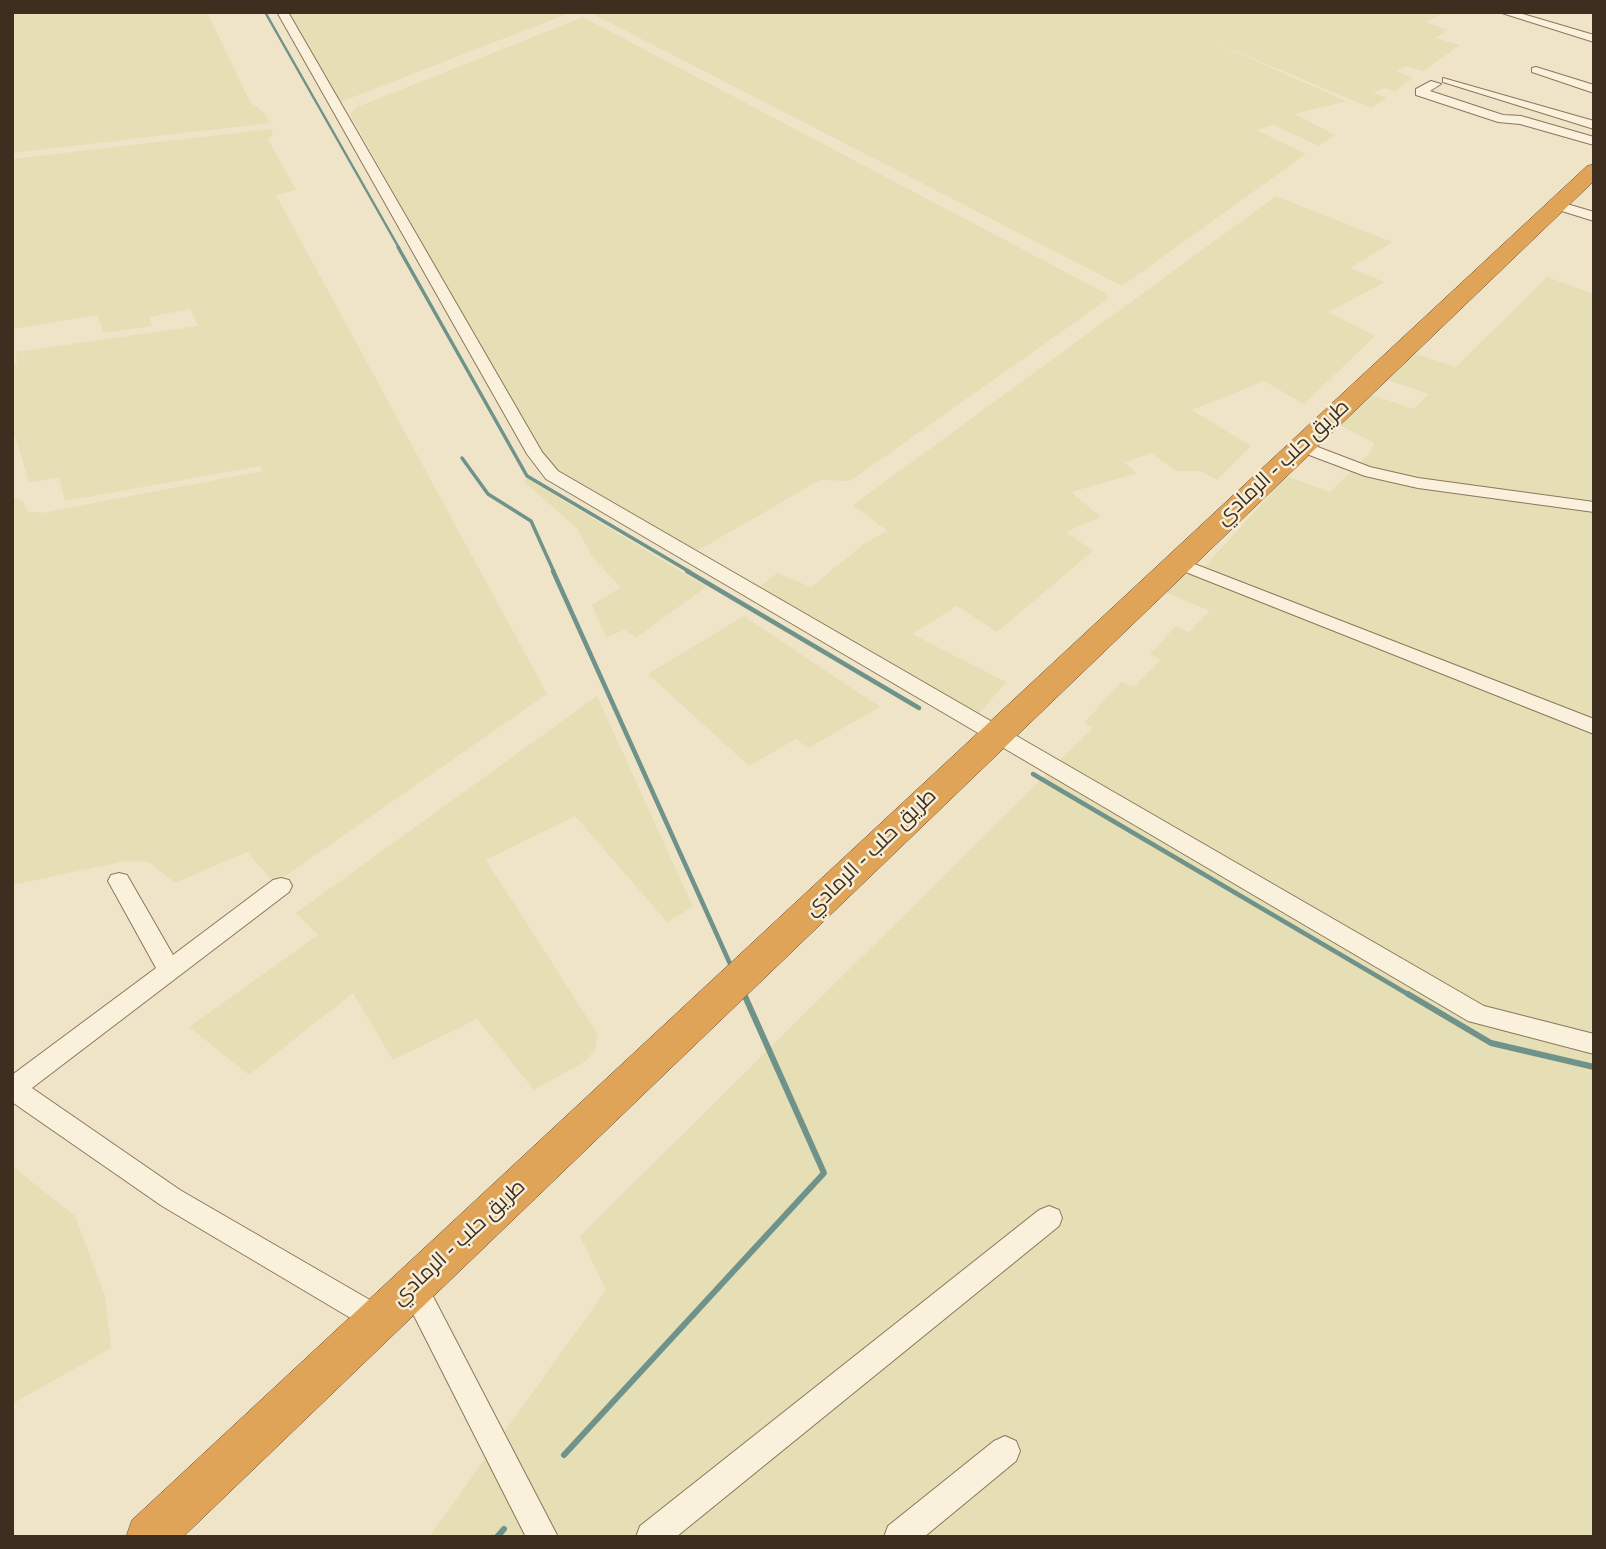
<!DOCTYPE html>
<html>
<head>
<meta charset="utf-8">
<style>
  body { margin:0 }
  #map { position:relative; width:1606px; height:1549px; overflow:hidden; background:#f0e4c8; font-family:Spectral,serif }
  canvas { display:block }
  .frame { position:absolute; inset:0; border:14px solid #3d2e20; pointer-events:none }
</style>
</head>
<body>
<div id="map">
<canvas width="1606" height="1549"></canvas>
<div class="frame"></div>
</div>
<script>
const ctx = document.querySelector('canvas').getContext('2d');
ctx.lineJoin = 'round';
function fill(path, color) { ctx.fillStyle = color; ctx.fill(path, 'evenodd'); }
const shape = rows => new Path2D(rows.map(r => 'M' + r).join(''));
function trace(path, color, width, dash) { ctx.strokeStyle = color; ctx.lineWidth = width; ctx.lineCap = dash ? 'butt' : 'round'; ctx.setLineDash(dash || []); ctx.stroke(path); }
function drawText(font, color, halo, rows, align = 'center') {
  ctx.font = font + ' Spectral,Cairo,serif'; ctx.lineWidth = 5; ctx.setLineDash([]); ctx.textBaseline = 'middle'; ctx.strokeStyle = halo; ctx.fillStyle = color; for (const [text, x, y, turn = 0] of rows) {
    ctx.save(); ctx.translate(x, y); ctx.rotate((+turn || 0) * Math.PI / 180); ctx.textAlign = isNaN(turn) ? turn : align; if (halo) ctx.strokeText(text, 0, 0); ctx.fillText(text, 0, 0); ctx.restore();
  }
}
fill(shape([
  [12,12,207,12,250,102,265,113,269,123,12,153],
  [287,12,572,12,343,101,337,101],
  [1446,12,1426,22,1448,30,1435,38,1460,45,1423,71,1406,66,1396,71,1413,78,1395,91,1384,88,1373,93,1387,98,1371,108,1202,37,1346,101,1295,114,1335,135,1319,146,1274,125,1256,130,1306,154,1122,286,591,13],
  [583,17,1107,294,1108,299,850,481,820,480,697,551,558,472,540,453,350,114,357,107],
  [271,129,273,135,267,138,296,190,276,195,547,694,275,883,247,852,175,883,149,862,126,861,12,885,12,497,23,501,27,511,41,513,263,471,260,466,65,501,59,477,29,483,16,438,12,439,12,365,17,364,16,352,198,326,190,309,149,317,152,326,104,333,97,315,12,329,12,159],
  [1276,196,1392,242,1350,268,1385,282,1328,312,1375,336,1304,404,1264,381,1192,410,1251,446,1217,480,1201,471,1176,471,1151,453,1125,463,1137,473,1071,492,1101,517,1066,532,1093,551,997,632,957,606,912,634,1006,682,979,714,759,588,777,573,811,587,864,544,887,531,853,505],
  [1547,277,1594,294,1594,1537,429,1537,606,1290,580,1236,1093,728,1084,723,1121,682,1134,687,1161,660,1150,654,1176,626,1189,632,1210,611,1160,590,1175,574,1197,575,1287,476,1330,492,1369,454,1374,443,1334,422,1366,393,1414,409,1428,394,1382,378,1409,352,1456,367],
  [528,479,706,587,636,638,625,630,606,637,592,605,621,587,593,558,577,528,523,481],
  [744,616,880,707,808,748,796,739,749,766,648,674],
  [597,696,693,907,667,922,575,816,486,860,597,1033,596,1048,586,1061,534,1090,477,1019,393,1060,353,993,249,1075,189,1027,318,935,296,913],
  [12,1166,75,1216,105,1296,111,1348,12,1404]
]), '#e6deb5');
trace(shape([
  [265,12,399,248]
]), '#6f938a', 2.5);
trace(shape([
  [398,247,527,476,690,572],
  [462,458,488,494,531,521,554,572]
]), '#6f938a', 3.5);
trace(shape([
  [553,571,731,966],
  [687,571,919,708],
  [1033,774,1411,996],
  [743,993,744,996]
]), '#6f938a', 4.5);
trace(shape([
  [1408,994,1491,1043,1594,1067],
  [564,1455,824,1173,744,994],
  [497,1537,504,1529]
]), '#6f938a', 6);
const minor = shape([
  [277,12,288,12,542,452,558,471,1484,1006,1594,1034,1594,1054,1468,1021,546,479,527,454,277,12],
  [1516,12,1594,35,1594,42,1502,13,1516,12],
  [1536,67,1594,85,1594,93,1532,72,1532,68,1536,67],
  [1443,78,1594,121,1594,129,1443,82,1443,78],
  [1431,81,1441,84,1430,91,1503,115,1521,116,1594,137,1594,145,1520,124,1498,122,1416,95,1416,89,1431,81],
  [1557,201,1594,212,1594,221,1552,208,1552,202,1557,201],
  [1302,441,1370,467,1418,478,1594,502,1594,512,1418,488,1365,476,1296,450,1296,442,1302,441],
  [1179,558,1594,719,1594,734,1173,567,1170,563,1173,559,1179,558],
  [119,873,127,875,173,955,273,880,281,878,289,880,292,886,289,892,32,1088,180,1190,389,1311,393,1320,389,1329,379,1333,369,1329,162,1206,12,1102,12,1075,156,968,108,881,111,875,119,873],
  [1049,1206,1059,1210,1062,1218,1059,1226,676,1537,636,1537,640,1526,1039,1210,1049,1206],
  [414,1275,424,1279,558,1537,526,1537,400,1288,404,1279,414,1275],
  [1005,1436,1016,1441,1020,1451,1016,1461,924,1537,884,1537,888,1526,994,1441,1005,1436]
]);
const highway = shape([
  [1594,164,1594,181,183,1537,126,1537,132,1520,1587,166,1594,164]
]);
trace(minor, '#8d765c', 2);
trace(highway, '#5b4430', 1);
fill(minor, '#faf1dc');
fill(highway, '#e0a458');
drawText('21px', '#3d2e20', '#f7eed8', [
  ["طريق حلب - الرمادي",1284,464,-43],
  ["طريق حلب - الرمادي",872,854,-44],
  ["طريق حلب - الرمادي",460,1244,-43]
]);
</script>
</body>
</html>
